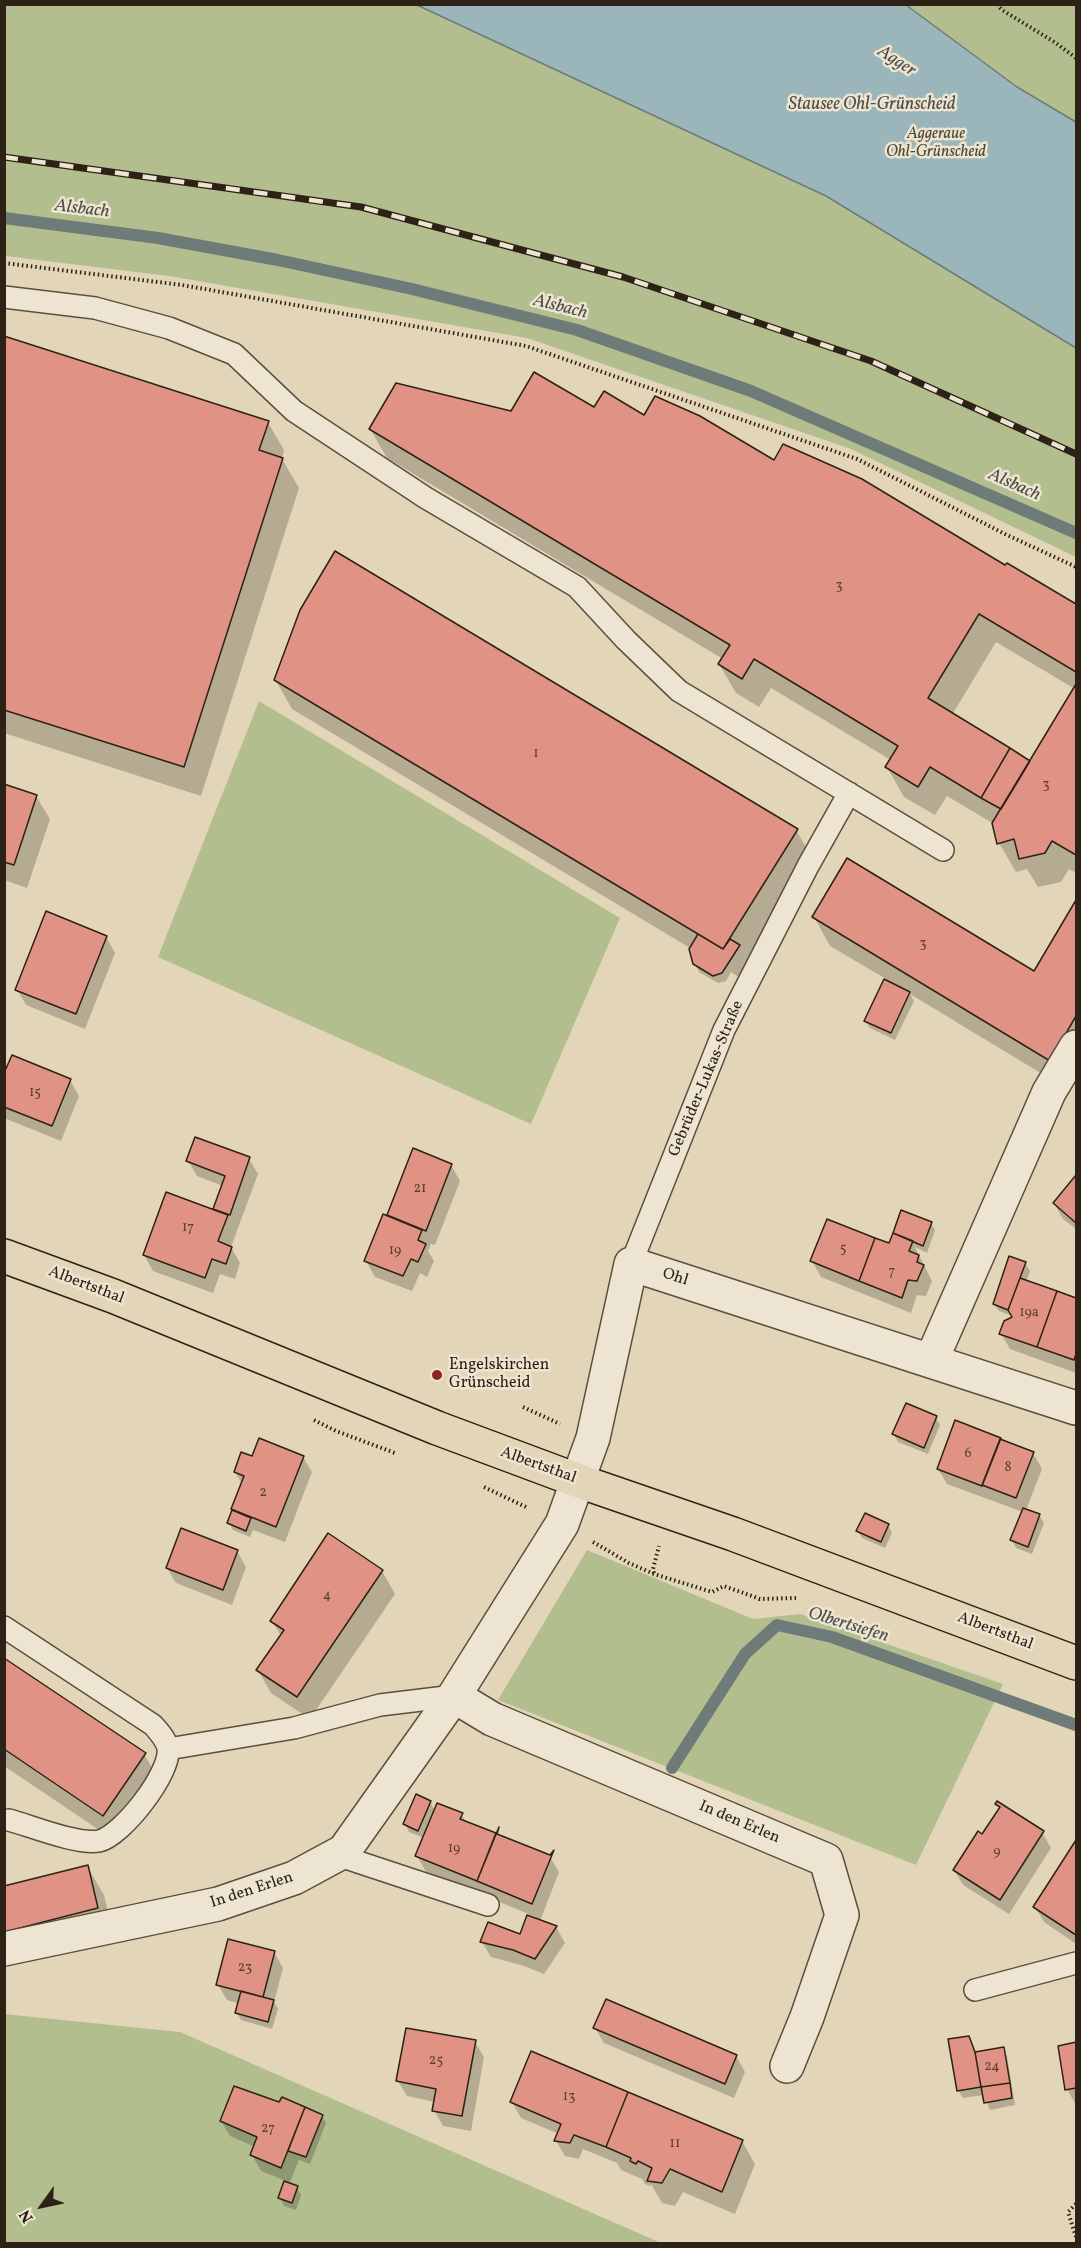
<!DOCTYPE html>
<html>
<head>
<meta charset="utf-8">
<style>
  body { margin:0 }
  #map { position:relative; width:1081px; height:2248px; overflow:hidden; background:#e3d6b8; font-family:Vollkorn,serif }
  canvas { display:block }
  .frame { position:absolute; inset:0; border:6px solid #2d2215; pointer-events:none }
  .north { position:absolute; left:12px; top:2176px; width:60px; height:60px; -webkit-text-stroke:4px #ede4d1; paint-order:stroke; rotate:237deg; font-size:16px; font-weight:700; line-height:24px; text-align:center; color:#2d2215 }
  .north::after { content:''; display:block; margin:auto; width:21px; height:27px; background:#2d2215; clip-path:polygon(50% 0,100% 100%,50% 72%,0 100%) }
</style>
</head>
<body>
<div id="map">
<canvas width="1081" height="2248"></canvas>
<div class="frame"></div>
<div class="north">N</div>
</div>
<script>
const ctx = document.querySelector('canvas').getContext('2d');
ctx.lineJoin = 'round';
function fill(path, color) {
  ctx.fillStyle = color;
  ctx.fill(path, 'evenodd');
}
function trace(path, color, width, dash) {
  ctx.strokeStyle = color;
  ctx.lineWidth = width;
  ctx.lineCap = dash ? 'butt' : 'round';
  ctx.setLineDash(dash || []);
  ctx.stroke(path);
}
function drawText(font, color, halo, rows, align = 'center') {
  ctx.font = font + ' Vollkorn,serif';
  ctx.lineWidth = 5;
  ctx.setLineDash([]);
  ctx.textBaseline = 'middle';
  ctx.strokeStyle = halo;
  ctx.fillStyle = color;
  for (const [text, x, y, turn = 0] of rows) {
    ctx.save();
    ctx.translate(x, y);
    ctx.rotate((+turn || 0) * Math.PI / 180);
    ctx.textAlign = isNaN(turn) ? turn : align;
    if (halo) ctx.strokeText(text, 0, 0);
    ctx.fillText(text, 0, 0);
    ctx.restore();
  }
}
const green = new Path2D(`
  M5,5H1076V557L851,449L527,338L169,276L5,256Z
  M259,701L620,918L531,1124L158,957Z
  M587,1550L753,1619L800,1614L1003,1684L916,1865L498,1700Z
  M4,2014L180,2032L661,2243H5Z`);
const water = new Path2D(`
  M417,5H906L1017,87L1076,122V348L826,196Z`);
const shadow = new Path2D(`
  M4,337L267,421L284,450L282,459L299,488L201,796L4,733Z
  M594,409L644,417L774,462L1005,567L1015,569L1076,606V873L1069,869L1061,882L1038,887L1027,869L1016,872L999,843L994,824L947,796L935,815L904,797L887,767L891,760L771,688L759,707L736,693L719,664L723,659L387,458L370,429L511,413ZM996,642L1075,689L1030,763L952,715Z
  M275,679L796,830L813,859L740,978L731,972L726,981L718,983L699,972L695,964L690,948L292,709Z
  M4,786L36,796L50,819L27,888L4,880Z
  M1076,903V1073L1067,1089L910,994L914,1001L895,1040L870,1028L865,1021L886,979L830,946L814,917L1035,973Z
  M106,937L115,953L85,1029L26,1005L17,989Z
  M4,1077L70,1080L79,1096L61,1141L4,1118Z
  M414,1150L451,1165L460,1181L435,1245L431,1244L428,1251L434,1261L427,1277L420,1273L412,1291L375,1277L366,1261L387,1218Z
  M249,1159L258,1174L231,1247L240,1263L235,1279L220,1274L213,1293L153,1271L144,1255L214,1211L223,1186L197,1176L188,1161Z
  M1076,1177V1229L1063,1219L1054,1203Z
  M931,1223L935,1230L927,1253L915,1247L932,1281L926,1296L917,1295L911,1313L821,1277L812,1261L890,1245Z
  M1010,1258L1025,1263L1030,1271L1026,1282L1076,1300V1373L1010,1349L1001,1334L1015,1317L999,1311L994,1304Z
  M936,1418L940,1425L928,1454L898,1442L894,1434Z
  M1033,1453L1042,1469L1026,1510L1039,1515L1044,1523L1032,1554L1016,1548L1012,1540L1023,1512L947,1484L938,1469Z
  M303,1457L312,1472L285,1542L253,1530L250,1537L233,1530L229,1522L242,1484L235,1472L253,1458Z
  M888,1525L892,1533L885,1548L862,1538L858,1531Z
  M237,1551L246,1567L232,1605L176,1583L167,1568Z
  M382,1571L395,1594L310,1719L271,1693L258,1670L281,1636L272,1621Z
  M4,1660L144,1754L161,1783L120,1844L4,1766Z
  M430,1802L435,1811L461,1814L467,1823L550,1857L559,1872L540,1921L556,1927L565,1943L544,1974L524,1966L491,1957L482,1942L520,1936L536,1917L426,1872L417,1856L424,1838L409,1832L405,1824Z
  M997,1804L1042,1832L1051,1848L1009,1914L963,1885L954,1870L983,1836L1000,1809Z
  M1076,1843V1944L1044,1922L1035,1907Z
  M87,1866L104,1895L114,1937L4,1966V1888Z
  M274,1952L283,1968L274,2002L278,2009L272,2029L241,2020L237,2013L240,2004L227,2000L218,1985Z
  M595,2028L736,2056L745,2072L734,2098L604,2043Z
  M969,2037L976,2053L1003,2049L1007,2056L1015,2105L990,2110L984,2095L963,2098L958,2090Z
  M475,2042L484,2057L471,2131L443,2126L434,2110L435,2102L407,2096L398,2081Z
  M1076,2044V2105L1067,2089L1060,2047Z
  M283,2099L322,2116L326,2123L310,2164L299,2160L289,2185L297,2188L301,2195L296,2210L284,2206L280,2198L286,2181L261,2171L252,2155L255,2147L230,2136L221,2121L280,2104Z
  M512,2102L742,2141L755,2164L735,2214L683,2192L675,2206L662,2203L651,2184L650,2186L645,2184L642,2179L621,2170L617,2163L583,2149L579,2159L565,2156L556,2141L559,2134L521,2118Z`);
const stream = new Path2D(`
  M4,218L158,238L278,260L412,289L577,330L751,391L1076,533
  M672,1768L745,1654L777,1625L832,1637L1076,1725`);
const building = new Path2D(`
  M4,336L269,421L259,450L283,458L184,767L4,710Z
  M534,372L594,407L604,391L644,415L655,396L700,416L774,460L783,444L862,479L1005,565L1007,563L1076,604V672L979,614L928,698L1010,748L981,798L930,767L918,787L885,767L898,746L754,659L742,679L718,664L730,645L369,429L396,383L511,411Z
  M335,551L798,829L723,949L274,680L300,610Z
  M1076,684V855L1052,841L1045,853L1019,859L1014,839L997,844L992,823Z
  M1010,748L1030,761L1001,809L981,798Z
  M4,784L37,795L14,865L4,862Z
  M847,858L1034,971L1076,900V1016L1050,1061L812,917Z
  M46,911L107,936L76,1014L15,990Z
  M698,934L723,949L730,939L740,945L722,973L713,976L693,964L689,949Z
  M884,979L910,992L891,1033L864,1021Z
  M12,1055L71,1079L52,1126L4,1107V1073Z
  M195,1137L250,1157L230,1215L213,1209L225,1176L186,1161Z
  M413,1148L452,1164L426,1231L387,1215Z
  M1076,1175V1223L1053,1203Z
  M166,1192L228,1215L218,1241L232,1247L226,1264L212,1259L205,1278L143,1255Z
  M901,1210L932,1222L923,1246L893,1233Z
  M383,1214L422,1230L418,1240L426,1244L418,1262L411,1259L403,1276L364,1261Z
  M827,1219L875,1238L859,1281L810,1261Z
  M893,1233L913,1241L909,1251L919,1255L917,1262L924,1265L917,1281L908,1280L902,1298L859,1281L875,1238L889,1243Z
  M1009,1256L1026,1262L1008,1310L993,1304Z
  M1020,1278L1057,1291L1037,1347L999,1334L1004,1321L1012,1317L1008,1310Z
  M1057,1291L1076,1298V1354L1074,1360L1037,1347Z
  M906,1403L937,1416L924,1448L892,1434Z
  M955,1420L1001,1438L982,1486L937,1469Z
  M259,1438L304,1456L276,1527L231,1509L244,1476L234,1472L241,1452L252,1456Z
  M1000,1439L1034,1452L1016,1498L982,1485Z
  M1023,1508L1040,1514L1028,1547L1010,1540Z
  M232,1510L251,1518L246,1531L227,1523Z
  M865,1513L889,1524L881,1542L856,1531Z
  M181,1528L238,1550L223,1590L166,1568Z
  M328,1533L383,1570L297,1697L256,1670L284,1630L270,1621Z
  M4,1658L146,1753L103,1816L4,1749Z
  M416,1794L431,1801L418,1831L403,1824Z
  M997,1801L1044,1831L1000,1900L953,1870L978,1831L982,1834L1000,1807L995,1804Z
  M437,1803L463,1813L460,1819L496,1833L477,1881L415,1856Z
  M499,1827L497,1834L550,1855L554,1850L532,1904L477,1881Z
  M1076,1840V1935L1033,1907Z
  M88,1865L98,1908L4,1932V1886Z
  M527,1915L557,1926L535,1959L513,1950L480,1942L488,1922L520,1934Z
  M228,1939L275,1951L263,1997L216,1985Z
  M241,1991L274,2000L268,2022L235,2013Z
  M606,1999L737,2055L725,2084L593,2028Z
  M406,2028L476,2040L462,2116L432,2111L436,2089L396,2081Z
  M969,2036L975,2052L981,2087L957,2091L948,2039Z
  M1076,2042V2088L1065,2090L1058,2046Z
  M1004,2047L1010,2083L981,2087L975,2052Z
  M531,2051L628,2092L606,2147L574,2135L570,2143L554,2141L561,2124L510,2102Z
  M1010,2083L1012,2098L984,2103L981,2087Z
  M234,2086L279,2102L282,2097L305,2107L281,2168L250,2155L257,2137L220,2121Z
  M628,2092L743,2140L722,2192L670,2169L662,2183L647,2181L652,2168L638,2161L636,2164L630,2161L631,2158L606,2147Z
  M305,2107L323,2115L306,2157L288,2151Z
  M284,2181L298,2186L292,2203L278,2198Z`);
const path = new Path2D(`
  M997,4L1002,10L1056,43L1076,58
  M4,263L182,285L526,346L857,459L1005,534L1076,567
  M523,1407L560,1424
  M314,1420L336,1431L395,1453
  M484,1487L528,1508
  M593,1542L629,1563L654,1574L712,1592L724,1586L760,1599L796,1598
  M654,1573L653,1569L659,1546
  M1076,2204L1068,2212L1076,2237`);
const lane = new Path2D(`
  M4,297L95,308L169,328L234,354L294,411L426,498L577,587L626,640L679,691L943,850
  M631,1264L724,1030L808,866L849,793
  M4,1627L153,1725C159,1732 166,1739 168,1748C172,1772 122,1836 99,1841C78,1845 31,1826 9,1820
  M168,1749L294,1728L380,1705L454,1696
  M337,1855L488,1905
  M975,1990L1076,1963`);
const street = new Path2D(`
  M931,1361L1049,1092L1076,1047
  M454,1696L492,1719L826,1860L842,1915L807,2017L787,2066
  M4,1949L218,1904L294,1878L344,1851L454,1696L562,1524L593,1438L631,1264L1076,1408`);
const primary = new Path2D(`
  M4,1256L113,1296L437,1428L579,1481L733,1534L1076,1663`);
const rail = new Path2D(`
  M4,157L361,207L623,277L871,361L1076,454`);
const markers = [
  [437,1375,6,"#8f2418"]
];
const numberNames = [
  ["3",839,586],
  ["1",536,754],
  ["3",1046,785],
  ["3",923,944],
  ["15",35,1093],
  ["21",420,1189],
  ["17",188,1228],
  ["5",843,1249],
  ["19",395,1251],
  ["7",892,1272],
  ["19a",1029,1313],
  ["6",968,1454],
  ["8",1008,1468],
  ["2",263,1493],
  ["4",327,1596],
  ["19",454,1849],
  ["9",997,1852],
  ["23",245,1968],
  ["25",436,2061],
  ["24",992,2067],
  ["13",569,2097],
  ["27",268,2129],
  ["11",675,2144]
];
const parkNames = [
  ["Aggeraue",936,135],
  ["Ohl-Grünscheid",936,153]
];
const streetNames = [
  ["Gebrüder-Lukas-Straße",707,1079,-67],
  ["Ohl",675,1278,18],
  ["Albertsthal",86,1286,21],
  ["Albertsthal",538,1466,20],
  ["Albertsthal",995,1632,21],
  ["In den Erlen",739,1823,23],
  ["In den Erlen",252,1891,-18]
];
const poiNames = [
  ["Engelskirchen",449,1366],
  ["Grünscheid",449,1384]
];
const waterNames = [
  ["Agger",896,62,33],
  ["Stausee Ohl-Grünscheid",872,106],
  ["Alsbach",82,210,7],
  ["Alsbach",560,308,14],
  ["Alsbach",1014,486,24],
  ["Olbertsiefen",848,1626,17]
];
fill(green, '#b3be8f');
fill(water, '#9ab6ba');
trace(water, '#6e7b78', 1.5);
fill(shadow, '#0003');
trace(stream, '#6e7b78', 12);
fill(building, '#e09384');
trace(building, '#2d2215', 1.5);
trace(lane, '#5a4f3e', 24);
trace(street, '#5a4f3e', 36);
trace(primary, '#2d2215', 36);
trace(path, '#2d2215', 4, [1.5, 3]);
trace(lane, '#ede4d1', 21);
trace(street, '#ede4d1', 33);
trace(primary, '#e3d6b8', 33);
trace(rail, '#2d2215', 7);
trace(rail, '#ede4d1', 4.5, [14]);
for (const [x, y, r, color] of markers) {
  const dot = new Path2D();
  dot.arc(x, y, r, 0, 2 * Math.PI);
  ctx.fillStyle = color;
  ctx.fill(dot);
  trace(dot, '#ede4d1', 2);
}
drawText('14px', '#5a3e31', null, numberNames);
drawText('italic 16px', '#4e4934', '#ede4d1', parkNames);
drawText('16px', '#2d2215', '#ede4d1', streetNames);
drawText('16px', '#2d2215', '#ede4d1', poiNames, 'left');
drawText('italic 18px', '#4e4e47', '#ede4d1', waterNames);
</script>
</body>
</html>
